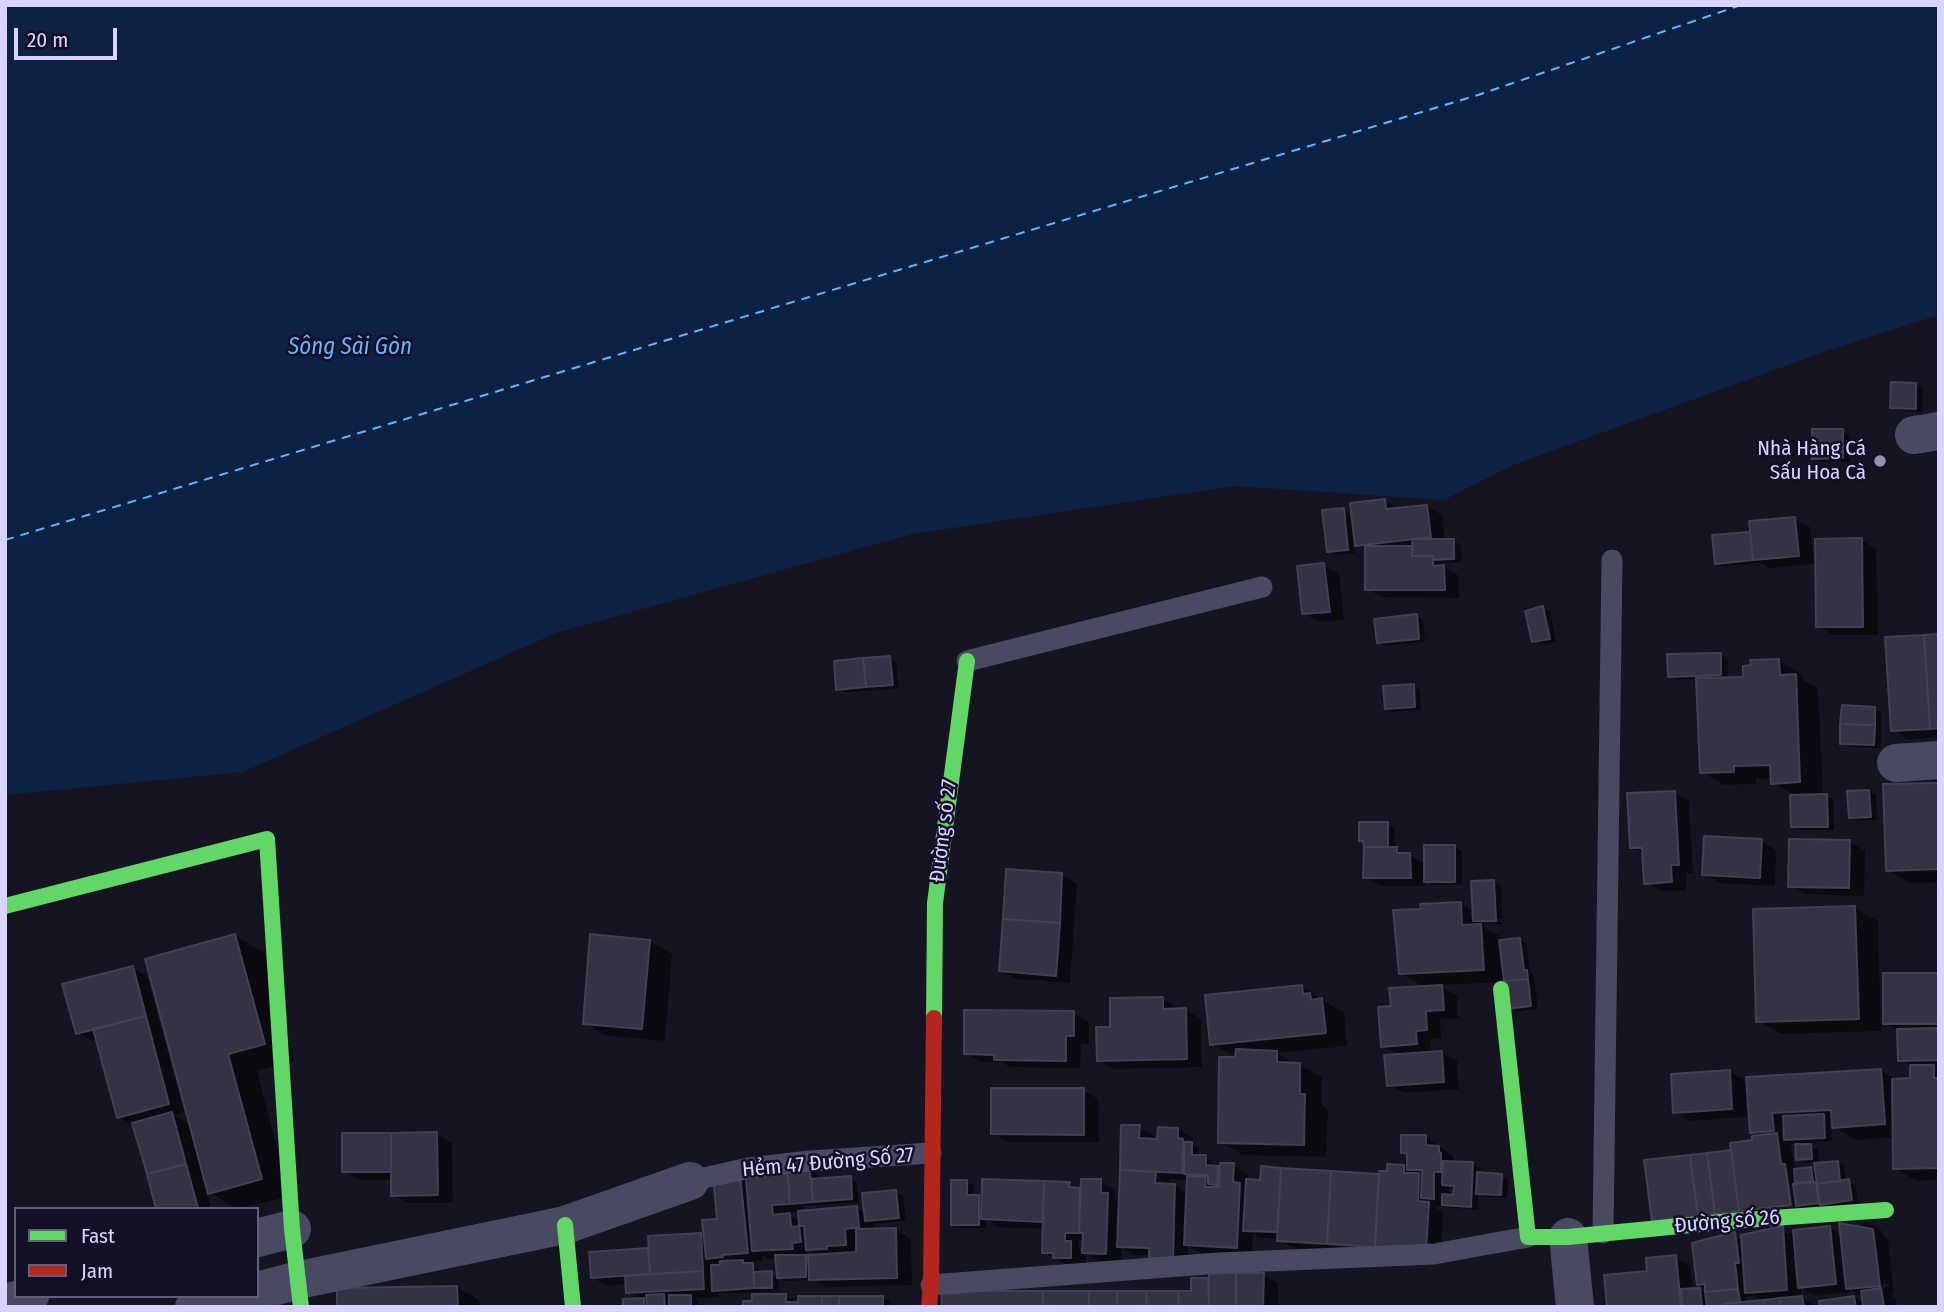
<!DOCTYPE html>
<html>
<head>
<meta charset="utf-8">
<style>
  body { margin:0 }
  #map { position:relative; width:1944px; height:1312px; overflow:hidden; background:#161421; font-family:"Fira Sans Condensed",sans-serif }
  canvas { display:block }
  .frame { position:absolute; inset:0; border:7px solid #d9d4ff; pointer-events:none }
  .legend { position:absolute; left:14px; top:1207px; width:245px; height:91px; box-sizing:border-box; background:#130f26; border:2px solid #625e7d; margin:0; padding:9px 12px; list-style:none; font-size:21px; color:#d9d4ff }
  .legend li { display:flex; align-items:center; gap:14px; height:35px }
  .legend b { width:35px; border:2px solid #625e7d }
  .scale { position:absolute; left:14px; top:28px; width:103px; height:32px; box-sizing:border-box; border:4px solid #d9d4ff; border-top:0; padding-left:9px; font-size:21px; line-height:24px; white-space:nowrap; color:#d9d4ff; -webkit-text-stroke:5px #130f26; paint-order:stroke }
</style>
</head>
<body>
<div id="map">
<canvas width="1944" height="1312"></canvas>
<div class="frame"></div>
<ul class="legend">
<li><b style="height:9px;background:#63d668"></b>Fast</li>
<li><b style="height:9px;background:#b3261e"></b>Jam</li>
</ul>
<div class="scale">20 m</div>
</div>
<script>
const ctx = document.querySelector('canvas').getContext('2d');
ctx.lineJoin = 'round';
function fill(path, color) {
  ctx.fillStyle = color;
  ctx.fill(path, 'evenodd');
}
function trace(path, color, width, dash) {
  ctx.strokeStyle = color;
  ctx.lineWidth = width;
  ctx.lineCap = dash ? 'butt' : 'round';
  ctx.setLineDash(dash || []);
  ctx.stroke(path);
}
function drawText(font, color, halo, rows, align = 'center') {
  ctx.font = font + ' "Fira Sans Condensed",sans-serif';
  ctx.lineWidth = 5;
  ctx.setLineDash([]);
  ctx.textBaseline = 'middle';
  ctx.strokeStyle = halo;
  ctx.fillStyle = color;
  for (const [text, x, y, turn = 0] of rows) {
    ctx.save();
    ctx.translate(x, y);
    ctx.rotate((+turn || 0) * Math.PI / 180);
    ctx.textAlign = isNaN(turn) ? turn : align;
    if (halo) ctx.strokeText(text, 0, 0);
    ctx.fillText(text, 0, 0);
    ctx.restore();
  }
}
const water = new Path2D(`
  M5,5H1939V315L1832,349L1513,465L1444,500L1235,486L912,534L556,633L243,772L5,795Z`);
const shadow = new Path2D(`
  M1916,384L1923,388L1922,412L1899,411L1892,407Z
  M1842,431L1849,435L1850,462H1821L1814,458Z
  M1385,500L1400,509L1427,506L1442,515L1445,541H1454L1461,545V562L1440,563L1459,576V598L1382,597L1367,589L1366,550L1354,543L1355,553L1335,555L1328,551L1344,510L1353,515Z
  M1795,519L1810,527L1814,564L1769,568L1761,563L1723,567L1716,563L1714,536L1752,533Z
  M1861,540L1876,549L1878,635H1833L1818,626Z
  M1324,565L1339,574L1344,620L1319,622L1304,613Z
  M1543,608L1550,612L1556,642L1541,645L1534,641Z
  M1416,616L1423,620L1425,642L1385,646L1378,642Z
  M1939,635V737L1908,739L1893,730Z
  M1720,654L1727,658L1728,679H1745L1779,660L1801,674L1802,679L1818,689L1823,796H1827L1834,800V830H1800L1793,826L1797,797L1773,782V778L1756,779V784L1724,785L1702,772L1698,679L1676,680L1669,676Z
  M889,658L896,662L899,688L845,693L838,688Z
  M1413,686L1420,690L1421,710L1393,712L1386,708Z
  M1875,709L1882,713L1881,748L1848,747L1841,743Z
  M1939,785V882L1910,883L1888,870Z
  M1869,791L1876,795L1877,820L1858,821L1851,817Z
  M1674,792L1689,801L1693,873H1686V890L1661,891L1646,883L1644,854L1632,847Z
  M1387,824L1394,828L1395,849L1426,864V847H1455L1462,851V885H1433L1425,880V886H1380L1365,877V842L1360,840Z
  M1761,841L1776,850L1775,886L1719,883L1704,874Z
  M1790,841L1850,842L1865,851L1864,896L1805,894L1790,886Z
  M1062,875L1077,884L1070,983L1016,979L1001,971Z
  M1494,882L1501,886L1502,919H1483V923L1502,922V924H1484V927L1503,938V941L1519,939L1526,943L1530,973L1534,976L1538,1009L1515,1012L1505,982L1439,985L1457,996L1458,1018L1440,1019L1441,1038L1430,1039L1431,1053H1442L1457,1061L1459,1089L1404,1093L1389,1085L1399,1055L1382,1045L1392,1008L1426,988L1400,973L1422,910L1461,904L1474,912Z
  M1855,908L1878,921L1881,1031L1781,1034L1758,1021Z
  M235,936L265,953L294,1061L257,1071L290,1196L237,1209L206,1190L211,1209H158L133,1125L118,1117L98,1040L92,1041L77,1032L132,968L147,976L184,1112L173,1115L191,1125Z
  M592,936L650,941L672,954L665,1041L607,1036L585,1023Z
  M1939,975V1180L1917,1181L1894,1168V1137L1856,1140L1831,1125L1832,1141L1791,1144L1795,1170L1811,1169L1817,1172L1816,1162L1805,1163L1798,1159L1811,1146L1818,1150L1819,1165L1838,1162L1844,1166L1846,1181L1855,1185L1858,1203L1804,1209L1708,1155L1733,1151L1761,1137L1752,1132L1749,1102H1746L1747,1117L1690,1121L1675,1112L1730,1072L1748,1082L1881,1071L1898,1080H1912V1067L1900,1060L1899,1031L1885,1023Z
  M1302,987L1344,1013L1347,1046L1276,1053L1322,1077V1106L1328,1109L1326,1157L1243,1155L1220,1142L1239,1059L1212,1044Z
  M1162,999L1177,1007V1010H1186L1201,1019L1202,1067L1114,1069L1099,1060L1112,1028Z
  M1074,1013L1089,1022V1044L1081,1043L1080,1068L1010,1067L1002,1062H981L966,1053Z
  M1083,1090L1098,1099L1099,1142H1008L993,1133Z
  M1123,1127H1139L1154,1136V1140H1159L1178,1129L1193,1138V1145L1199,1148L1198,1157H1205L1212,1161V1167L1219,1169H1216V1192H1219L1220,1169L1233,1165L1248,1174V1181H1262L1263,1168L1381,1175L1404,1167L1408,1170L1409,1156L1403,1152L1426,1137L1453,1156L1454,1162L1473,1164L1480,1168V1174L1501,1176L1508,1180L1507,1198L1484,1197L1479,1193L1478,1210L1433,1206L1443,1212L1441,1258L1294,1249L1279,1239L1260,1238L1253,1234L1252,1255L1201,1253L1188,1246L1187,1267L1150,1255H1134L1121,1247V1262L1099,1261L1086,1253V1266H1069L1043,1252L1044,1229L998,1227L986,1220V1228H960L953,1224L967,1182L974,1186L973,1197H979L983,1199L1069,1184L1082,1189L1100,1181L1115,1190V1199L1120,1202ZM1170,1179L1188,1180V1194L1175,1186H1170ZM1449,1187L1455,1189V1197H1449ZM1079,1240H1085L1084,1251L1079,1248Z
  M437,1134L452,1143L453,1203H408L393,1195V1180H359L344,1171Z
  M816,1168L817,1180L850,1178L857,1182L859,1202L804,1206V1212L857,1208L866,1213L896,1192L903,1196L906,1221L873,1224V1230H896L911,1239L912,1285L826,1287L814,1280L785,1281L778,1277L779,1291L721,1294L718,1292L719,1297L693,1298L698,1301V1307H625L641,1300L628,1292L627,1284L607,1286L592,1277L591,1254L650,1250L700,1235L706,1238L719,1221L740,1176L748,1181ZM799,1212L800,1221L785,1213ZM810,1250L820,1256L807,1257L806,1251ZM762,1255L769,1259H777L778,1277L771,1273H760L759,1269L748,1262L762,1260Z
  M1867,1222L1882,1231L1883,1236L1888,1239L1894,1294L1890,1295L1896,1298L1897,1307H1822L1854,1297L1864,1303L1863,1297L1850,1290V1292L1815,1296L1801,1287V1297L1817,1307H1609L1649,1272L1675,1257L1690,1265L1693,1290L1700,1289L1707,1294V1290L1698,1284L1694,1244L1830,1228L1842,1235ZM1888,1284L1889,1287L1860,1290V1286ZM1754,1296L1763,1302L1746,1303L1745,1297Z
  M1263,1275L1278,1283V1307H943L1193,1293L1192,1280H1210Z
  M457,1287L479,1300L480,1307H339Z
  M785,1295L800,1304L882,1297L889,1301L890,1307H745Z`);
const ferry = new Path2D(`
  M5,540L1478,95L1741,5`);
const building = new Path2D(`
  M1891,382L1916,383V409L1890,408Z
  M1812,429H1843V458L1812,459Z
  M1385,499L1386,509L1427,505L1431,537L1355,546L1350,503Z
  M1344,508L1348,550L1327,552L1322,510Z
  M1795,517L1799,556L1753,560L1749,521Z
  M1750,532L1753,560L1715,564L1712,535Z
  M1862,538L1863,627H1816L1815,539Z
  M1412,539H1454V559L1433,560V556H1412Z
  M1365,546H1413L1412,556H1433V566L1444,565L1445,590H1365Z
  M1324,563L1330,612L1302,614L1297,566Z
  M1543,606L1550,639L1532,642L1525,611Z
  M1417,614L1419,639L1377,643L1374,619Z
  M1939,634V728L1930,729L1924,635Z
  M1924,635L1930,729L1891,731L1885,637Z
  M1721,653V675L1668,677L1667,654Z
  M890,656L893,685L866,687L863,658Z
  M863,658L866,687L836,690L834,661Z
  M1779,659L1780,675L1796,674L1800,782L1771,784L1770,765L1734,766V772L1700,773L1696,678L1743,677V666L1751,665L1750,660Z
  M1414,684L1415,707L1385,709L1383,686Z
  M1842,705L1875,707V725L1840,724Z
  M1840,724L1875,725L1874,745L1840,744Z
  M1939,783V869L1886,871L1883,784Z
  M1869,790L1871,817L1849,818L1847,791Z
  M1675,791L1679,865H1671L1672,882L1644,884L1642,848H1630L1627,793Z
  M1827,794L1828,827H1791L1790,795Z
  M1359,822H1388V847H1364L1363,841H1359Z
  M1704,836L1762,839L1760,878L1702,875Z
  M1789,839L1850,840L1849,888L1788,887Z
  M1424,845H1455V882H1424Z
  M1364,847H1397V853H1410L1411,878H1363Z
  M1006,869L1062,873L1060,923L1003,919Z
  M1494,880L1496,921H1473L1471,881Z
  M1461,902L1462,925L1481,924L1484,970L1399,974L1393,910L1421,909L1420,904Z
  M1855,906L1859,1019L1756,1022L1753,909Z
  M1003,919L1060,923L1056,976L999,971Z
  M235,934L265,1044L228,1054L262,1179L208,1194L145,959Z
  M590,934L650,940L642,1029L583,1024Z
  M1520,938L1524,970H1527L1528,979L1504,981L1499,940Z
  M133,966L146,1016L76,1034L62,984Z
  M1883,973H1939V1024H1883Z
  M1528,979L1531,1006L1507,1009L1504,981Z
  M1302,985L1303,994L1310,993L1311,1000L1322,998L1326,1033L1210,1045L1205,995Z
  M1442,985L1444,1010L1426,1011L1427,1030L1416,1031L1417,1044L1381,1047L1378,1007L1391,1006L1389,988Z
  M1163,997V1009L1186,1008L1187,1059L1097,1061L1096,1027H1110V998Z
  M964,1010L1074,1011V1036H1066V1061L994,1060V1055L964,1054Z
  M146,1016L169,1104L117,1118L93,1029Z
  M1939,1028V1060L1898,1061L1897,1029Z
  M1236,1049L1277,1051V1062L1300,1063V1094H1305L1304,1145L1218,1143L1219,1057H1235Z
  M1442,1051L1444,1082L1387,1086L1384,1055Z
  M1910,1065H1934V1078H1939V1168L1893,1169L1892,1079L1910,1078Z
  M1881,1069L1885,1124L1832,1128L1831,1110L1772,1113L1774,1131L1750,1133L1746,1077Z
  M1730,1070L1732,1109L1673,1113L1671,1074Z
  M991,1088H1084V1135L991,1134Z
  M172,1112L186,1164L147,1174L132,1123Z
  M1824,1114L1825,1138L1784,1140L1783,1116Z
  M1121,1125H1140L1139,1138L1157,1139L1158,1127L1178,1128V1138L1183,1139L1182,1173L1120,1170Z
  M437,1132L438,1195L391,1196V1133Z
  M342,1133H391V1172H342Z
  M1777,1133L1781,1164H1785L1791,1205L1739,1211L1730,1143L1752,1140V1136Z
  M1401,1135H1426V1145L1439,1146V1152L1441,1153V1172H1434V1199L1421,1198L1422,1170H1407V1153H1401Z
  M1184,1142H1192V1155H1206V1165L1218,1166L1217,1185L1208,1184V1175L1184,1174Z
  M1795,1144H1811L1812,1159L1796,1160Z
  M1731,1150L1739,1211L1715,1214L1707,1153Z
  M1707,1153L1715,1214L1698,1216L1690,1155Z
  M1690,1155L1698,1216L1652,1221L1644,1160Z
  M1443,1161L1473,1162L1471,1207L1442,1205V1194L1453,1195L1454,1186L1442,1185Z
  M1838,1161L1840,1181L1817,1184L1814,1163Z
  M809,1162L813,1202L790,1204L787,1164Z
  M1220,1163H1234L1233,1182L1240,1183L1237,1248L1184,1245L1187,1176H1206L1205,1187H1219Z
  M186,1164L198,1208L156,1209L147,1174Z
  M787,1164L790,1204L772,1205L773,1215L790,1213L791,1227L799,1226L801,1242L792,1243L793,1249L752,1251L745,1167Z
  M1387,1164L1404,1165V1173H1419L1418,1201L1429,1202L1426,1250L1375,1247L1379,1171H1387Z
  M1261,1166L1281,1168L1277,1232L1243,1231L1246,1179L1260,1180Z
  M1811,1167L1813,1181L1795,1183L1794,1169Z
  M1281,1168L1331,1171L1327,1244L1277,1241Z
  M1120,1170L1156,1172L1155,1183L1175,1184L1173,1259L1149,1258V1248L1117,1247Z
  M1331,1171L1379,1174L1375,1247L1327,1244Z
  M1477,1172L1502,1174L1501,1195L1476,1194Z
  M740,1174L748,1253L722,1255L723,1257L706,1259L702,1220L717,1219L713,1177Z
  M851,1176L852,1199L813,1202L811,1179Z
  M982,1179L1044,1181L1043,1222L981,1219Z
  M1081,1179H1101V1193H1108L1106,1254L1082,1253L1083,1233H1079Z
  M1849,1179L1852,1200L1820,1205L1817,1184Z
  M951,1180H967V1195H979V1225H951Z
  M1044,1181L1070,1182L1069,1187L1080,1188L1079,1233H1065V1241H1071V1258H1053V1253H1042Z
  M1816,1182L1819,1203L1796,1206L1793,1184Z
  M896,1190L899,1218L865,1221L862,1193Z
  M857,1206L859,1227L845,1229L846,1245L827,1246V1249L806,1250L804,1226H799L798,1211Z
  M1839,1223L1873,1229L1880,1286L1846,1289Z
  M1783,1226L1787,1290L1745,1293L1741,1235Z
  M1830,1226L1836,1284L1798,1288L1793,1230Z
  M896,1228L897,1278L809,1280L808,1255L856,1252V1229Z
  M1735,1232L1739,1263H1735L1738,1289L1705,1292V1284L1697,1285L1692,1243Z
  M701,1233L703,1271L650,1274L648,1236Z
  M648,1248L650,1274L591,1278L589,1252Z
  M775,1255H806V1277L777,1278Z
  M1676,1255L1681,1306L1607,1307L1604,1275L1647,1271L1646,1258Z
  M743,1260V1263H753L754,1288L712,1291L711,1265H720V1261Z
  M703,1271L704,1289L626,1293L625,1276Z
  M772,1271V1288H754V1272Z
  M1236,1273H1264L1263,1307H1236Z
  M1236,1273V1307H1209V1274Z
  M1191,1278H1208L1209,1307H1179L1178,1291H1191Z
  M457,1286L458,1307H337V1288Z
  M1700,1288L1702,1307H1683L1681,1289Z
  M1881,1288L1884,1307H1863L1861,1291Z
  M1738,1289L1740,1302L1723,1304V1307H1707L1705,1292Z
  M941,1291H1043V1307H942Z
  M1043,1291H1089V1307H1043Z
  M1089,1291H1117V1307H1089Z
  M1117,1291H1146L1147,1307H1117Z
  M1146,1291H1178L1179,1307H1147Z
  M664,1294L665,1307H647L646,1295Z
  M752,1294H786V1302H798V1307H743V1301H752Z
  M669,1295H691V1307H669Z
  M798,1296H822V1307H798Z
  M822,1296H839V1307H822Z
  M839,1296H883V1307H839Z
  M1802,1296L1804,1307H1781L1780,1298Z
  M1854,1296L1856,1307H1820L1819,1301Z
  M644,1298V1307H623V1299Z
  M1780,1298L1781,1307H1764L1763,1300Z
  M1763,1300L1764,1307H1723V1304Z`);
const lane = new Path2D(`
  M967,661L1262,587
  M690,1181L749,1168L810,1161L931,1153
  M1603,1233L1612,560
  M931,1285L1219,1263L1434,1254L1528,1237`);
const street = new Path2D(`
  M1914,435L1939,431
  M1896,763L1939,760
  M1568,1237L1575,1307
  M257,1238L292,1229
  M257,1291L299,1280L565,1225L690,1181
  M5,1303L30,1296
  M194,1307L236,1296`);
const fast = new Path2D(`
  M5,906L267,839L292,1229L301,1307
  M1501,989L1528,1237H1568L1731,1221L1886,1210
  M934,1018L935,903L967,661
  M565,1225L573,1307`);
const jam = new Path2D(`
  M929,1307L931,1285L934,1018`);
const markers = [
  [1880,461,7,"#9591b1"]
];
const poiNames = [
  ["Nhà Hàng Cá",1866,449],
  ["Sấu Hoa Cà",1866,473]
];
const streetNames = [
  ["Đường số 27",944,831,-83],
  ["Hẻm 47 Đường Số 27",828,1163,-5],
  ["Đường số 26",1727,1222,-5]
];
const waterNames = [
  ["Sông Sài Gòn",350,348]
];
fill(water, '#0d2144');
fill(shadow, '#0007');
trace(ferry, '#62b6ff', 2, [9, 7]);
fill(building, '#343243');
trace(building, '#433f54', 2);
trace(lane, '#4a4962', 21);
trace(street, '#4a4962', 38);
trace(fast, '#63d668', 16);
trace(jam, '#b3261e', 16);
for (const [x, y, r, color] of markers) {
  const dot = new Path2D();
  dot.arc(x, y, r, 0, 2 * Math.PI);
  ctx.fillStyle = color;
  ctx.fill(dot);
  trace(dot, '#130f26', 2.5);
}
drawText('21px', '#d9d4ff', '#130f26', poiNames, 'right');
drawText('21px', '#d9d4ff', '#130f26', streetNames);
drawText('italic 23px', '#62b6ff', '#130f26', waterNames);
</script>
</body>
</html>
